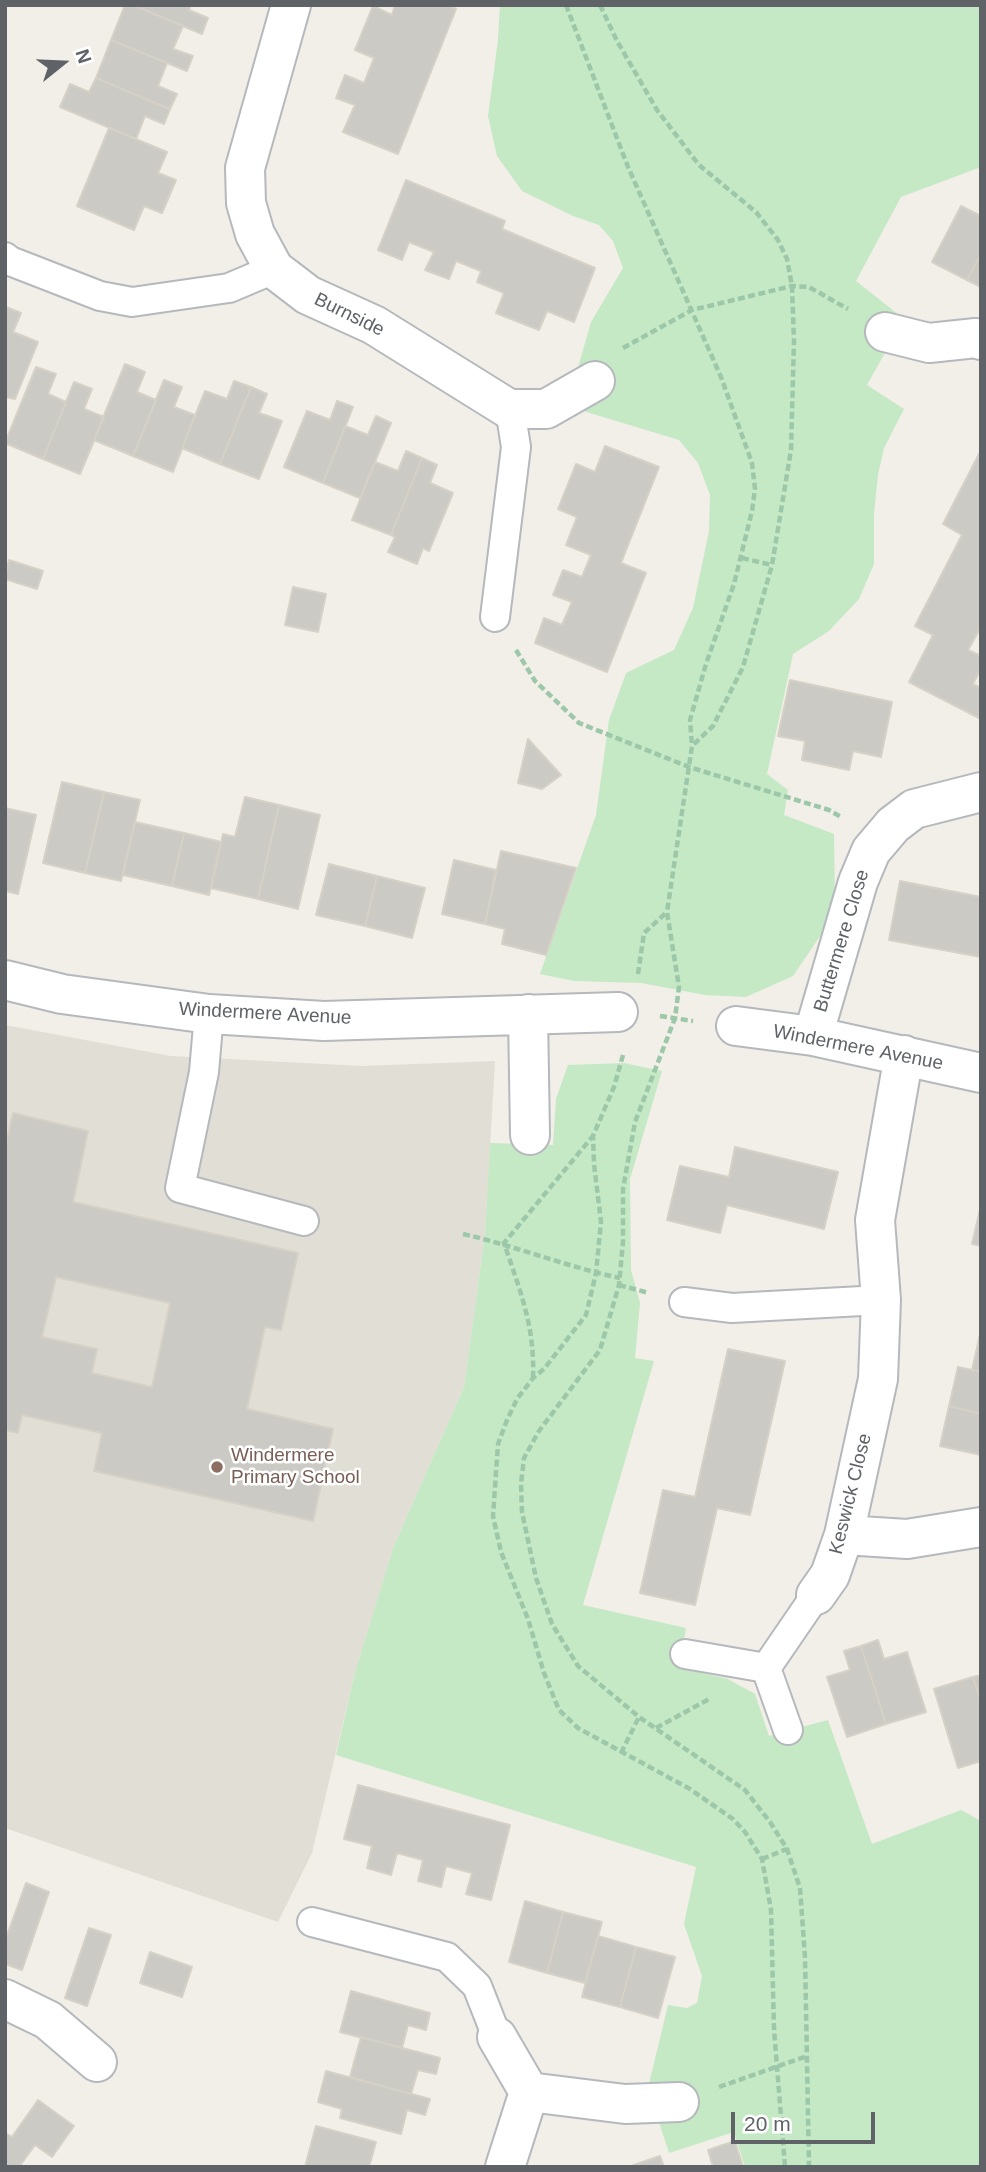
<!DOCTYPE html>
<html>
<head>
<meta charset="utf-8">
<style>
  body { margin:0 }
  #map { position:relative; width:986px; height:2172px; overflow:hidden; background:#f1efe8; font-family:Arial,sans-serif }
  canvas { display:block }
  .frame { position:absolute; inset:0; border:7px solid #5f6368; pointer-events:none }
  .north { position:absolute; left:28px; top:28px; width:70px; height:70px; -webkit-text-stroke:5px #fff; paint-order:stroke; rotate:72deg; font-size:19px; font-weight:700; line-height:28px; text-align:center; color:#5f6368 }
  .north::after { content:''; display:block; margin:auto; width:24px; height:32px; background:#5f6368; clip-path:polygon(50% 0,100% 100%,50% 72%,0 100%) }
  .scale { position:absolute; left:731px; top:2112px; width:144px; height:32px; box-sizing:border-box; border:4px solid #5f6368; border-top:0; padding-left:9px; font-size:21px; line-height:24px; white-space:nowrap; color:#5f6368; -webkit-text-stroke:5px #fff; paint-order:stroke }
</style>
</head>
<body>
<div id="map">
<canvas width="986" height="2172"></canvas>
<div class="frame"></div>
<div class="north">N</div>
<div class="scale">20 m</div>
</div>
<script>
const ctx = document.querySelector('canvas').getContext('2d');
ctx.lineJoin = 'round';
function fill(path, color) {
  ctx.fillStyle = color;
  ctx.fill(path, 'evenodd');
}
function trace(path, color, width, dash) {
  ctx.strokeStyle = color;
  ctx.lineWidth = width;
  ctx.lineCap = dash ? 'butt' : 'round';
  ctx.setLineDash(dash || []);
  ctx.stroke(path);
}
function drawText(font, color, halo, rows, align = 'center') {
  ctx.font = font + ' Arial,sans-serif';
  ctx.lineWidth = 5;
  ctx.setLineDash([]);
  ctx.textBaseline = 'middle';
  ctx.strokeStyle = halo;
  ctx.fillStyle = color;
  for (const [text, x, y, turn = 0] of rows) {
    ctx.save();
    ctx.translate(x, y);
    ctx.rotate((+turn || 0) * Math.PI / 180);
    ctx.textAlign = isNaN(turn) ? turn : align;
    if (halo) ctx.strokeText(text, 0, 0);
    ctx.fillText(text, 0, 0);
    ctx.restore();
  }
}
const education = new Path2D(`
  M5,1025L171,1056L362,1066L495,1061L485,1234L464,1387L393,1548L355,1672L312,1853L278,1922L5,1828Z`);
const green = new Path2D(`
  M500,5H981V167L901,197L856,281L904,319L867,385L904,409L884,448L878,475L874,514V564L859,599L829,631L793,654L767,774L788,790L784,815L834,834L835,914L793,976L746,997L705,995L641,983L574,981L540,974L596,815L609,720L626,673L674,650L693,608L709,531L710,495L698,463L679,440L567,406L591,322L623,268L613,241L599,225L573,216L522,191L497,156L488,116L498,40Z
  M624,1063L662,1071L630,1179L631,1270L640,1303L635,1358L654,1361L583,1605L686,1628L679,1668L728,1679L755,1694L769,1736L828,1720L872,1844L961,1810L981,1821V2167H745L734,2132L669,2153L648,2088L668,2005L687,2008L697,2003L702,1976L684,1924L696,1867L336,1755L355,1672L393,1548L464,1387L485,1234L490,1143L553,1145L556,1099L568,1065Z`);
const building = new Path2D(`
  M125,5H133L183,26L173,49L193,56L187,71L111,40Z
  M133,5H191L189,10L208,18L202,34Z
  M395,5H447L456,9L398,154L343,132L355,105L336,98L345,75L364,83L374,58L355,50L373,6L392,15Z
  M111,40L167,63L158,86L177,94L170,109L96,78Z
  M96,78L170,109L164,124L145,116L136,139L60,107L70,84L89,92Z
  M109,128L167,152L158,173L176,180L162,213L144,206L134,230L77,206Z
  M406,180L505,221L502,229L595,268L574,322L547,311L539,330L496,313L504,293L477,282L481,271L456,261L449,279L425,270L434,252L409,242L402,260L378,250Z
  M961,206L981,216V254L967,280L932,262Z
  M981,254V287L967,280Z
  M6,307L21,313L13,332L38,342L15,399L5,397Z
  M125,364L145,372L137,392L156,400L133,456L94,440Z
  M36,367L56,374L48,394L66,402L43,459L5,443Z
  M164,380L182,387L174,407L195,415L173,472L133,456Z
  M234,381L251,387L220,464L182,448L205,391L227,399Z
  M74,382L92,389L84,409L104,417L80,474L43,459Z
  M251,387L267,394L259,413L282,421L259,479L220,464Z
  M337,401L353,407L323,483L284,467L307,411L330,420Z
  M376,416L391,423L360,498L323,483L345,426L368,435Z
  M605,446L659,467L621,563L646,573L607,672L535,643L544,618L562,625L572,602L553,595L563,570L582,577L591,555L566,545L577,517L558,509L576,464L595,472Z
  M981,450V627L968,650L981,656V668L973,684L981,688V714L979,718L909,682L933,635L915,626L962,535L943,524Z
  M406,451L422,458L391,535L352,520L375,462L398,471Z
  M422,458L437,465L430,483L453,493L429,551L423,548L417,564L388,552L395,537L391,535Z
  M9,560L43,571L37,589L5,579Z
  M293,587L326,594L318,632L285,625Z
  M790,680L892,702L881,757L853,751L849,770L802,760L805,741L778,736Z
  M528,739L561,775L542,789L518,783Z
  M62,782L104,792L85,873L43,863Z
  M104,792L140,800L121,881L85,873Z
  M245,797L279,805L258,899L211,888L223,834L235,837Z
  M279,805L320,815L298,909L258,899Z
  M5,808L36,815L18,894L5,891Z
  M135,822L184,833L172,886L123,875Z
  M184,833L221,842L209,895L172,886Z
  M501,851L576,868L546,955L502,944L505,929L485,924Z
  M454,860L496,870L485,924L442,914Z
  M329,864L377,876L365,926L316,915Z
  M377,876L425,888L412,938L365,926Z
  M900,881L981,897V957L889,940Z
  M13,1113L88,1131L73,1202L298,1253L281,1330L265,1327L247,1409L333,1429L313,1521L94,1471L102,1433L22,1415L18,1433L5,1430V1149ZM56,1277L170,1303L152,1387L92,1373L97,1349L42,1337Z
  M735,1147L838,1172L824,1229L727,1205L720,1233L667,1220L680,1166L729,1177Z
  M981,1205V1246L972,1244Z
  M981,1330V1372L972,1370Z
  M728,1349L785,1361L750,1515L717,1508L695,1605L640,1593L663,1490L695,1497Z
  M958,1367L981,1372V1414L949,1406Z
  M949,1406L981,1414V1455L940,1446Z
  M878,1640L884,1659L907,1652L926,1712L886,1724L861,1646Z
  M861,1646L886,1724L847,1737L827,1677L850,1670L844,1651Z
  M981,1675V1702L973,1677Z
  M973,1677L981,1702V1761L958,1768L934,1689Z
  M358,1785L510,1825L491,1900L466,1894L472,1873L446,1866L441,1887L418,1881L423,1860L397,1853L391,1875L367,1868L372,1846L344,1839Z
  M26,1883L49,1892L22,1970L5,1964V1941Z
  M525,1901L563,1912L547,1973L509,1962Z
  M563,1912L602,1922L585,1983L547,1973Z
  M89,1928L111,1935L87,2006L65,1998Z
  M598,1936L636,1947L620,2007L582,1997Z
  M636,1947L675,1957L658,2018L620,2007Z
  M150,1952L192,1967L182,1997L140,1983Z
  M351,1991L430,2013L426,2030L408,2025L402,2048L340,2032Z
  M361,2037L440,2058L436,2074L418,2070L411,2094L350,2077Z
  M326,2071L430,2099L425,2115L407,2110L401,2134L340,2118L342,2109L318,2102Z
  M38,2100L74,2126L52,2157L35,2145L19,2167H5V2133L12,2137Z
  M316,2126L376,2142L369,2167H305Z
  M735,2141L743,2167H713L708,2150Z
  M660,2156L664,2167H628Z`);
const path = new Path2D(`
  M566,5L628,167L721,377L752,463L755,489L752,511L734,584L706,664L690,720L692,746
  M600,5L617,41L657,110L699,165L756,212L778,240L787,259L792,286L794,341L791,450L772,565L743,667L713,726L692,746L667,912L679,987L675,1018L635,1122L623,1189V1242L619,1285L600,1350L539,1431L524,1458L521,1484L522,1512L536,1578L552,1624L578,1666L639,1717L745,1790L770,1822L787,1849L800,1888L805,1957L809,2167
  M623,348L692,310L792,286L809,287L848,309
  M742,558L772,565
  M516,650L535,681L579,723L689,767L829,810L841,817
  M638,974L644,933L667,912
  M660,1016L693,1021
  M623,1055L614,1087L593,1136L594,1164L601,1222L596,1273L586,1315L544,1369L533,1378L517,1399L507,1420L498,1444L493,1516L501,1552L528,1619L544,1673L559,1710L578,1728L690,1789L733,1819L745,1832L762,1859L771,1910L774,2029L785,2167
  M463,1234C516,1246 567,1267 620,1278
  M619,1285L649,1293
  M533,1378C535,1326 520,1291 504,1243L593,1136
  M656,1728L711,1698
  M621,1753L639,1717
  M762,1859L787,1849
  M719,2087L807,2056`);
const lane = new Path2D(`
  M5,257L10,261L100,296L132,302L229,288L274,269
  M495,617L516,447L510,409
  M209,1014L204,1072L180,1188L304,1221
  M684,1302L732,1308L881,1300
  M685,1654L766,1668L788,1730
  M766,1668L816,1595
  M312,1922L447,1957L477,1986L497,2037`);
const street = new Path2D(`
  M291,5L245,168L246,203L255,234L274,269L308,295L374,325L509,409H546L595,381
  M885,332L929,343L976,338L981,340
  M5,980L62,994L209,1014L324,1021L618,1012
  M528,1014L530,1135
  M736,1026L813,1036L981,1073
  M813,1036L858,882L871,851L893,825L914,809L981,792
  M844,1535L907,1539L981,1527
  M816,1595L830,1575L844,1535L878,1379L881,1300L875,1220L904,1055
  M5,1999L48,2020L97,2062
  M497,2037L529,2092L505,2167
  M529,2092L625,2104L679,2102`);
const markers = [
  [217,1467,7,"#8d6e63"]
];
const streetNames = [
  ["Burnside",349,315,26],
  ["Buttermere Close",842,941,-73],
  ["Windermere Avenue",265,1014,3],
  ["Windermere Avenue",858,1048,11],
  ["Keswick Close",851,1494,-76]
];
const educationNames = [
  ["Windermere",231,1456],
  ["Primary School",231,1478]
];
fill(education, '#e1ded6');
fill(green, '#c5e8c5');
fill(building, '#cccac5');
trace(building, '#d6d1c6', 2);
trace(lane, '#b5b8bc', 32);
trace(street, '#b5b8bc', 42);
trace(path, '#9cc7a9', 4.5, [7, 3.5]);
trace(lane, '#fff', 28);
trace(street, '#fff', 38);
for (const [x, y, r, color] of markers) {
  const dot = new Path2D();
  dot.arc(x, y, r, 0, 2 * Math.PI);
  ctx.fillStyle = color;
  ctx.fill(dot);
  trace(dot, '#fff', 2.5);
}
drawText('19px', '#5f6368', '#fff', streetNames);
drawText('19px', '#785e54', '#fff', educationNames, 'left');
</script>
</body>
</html>
